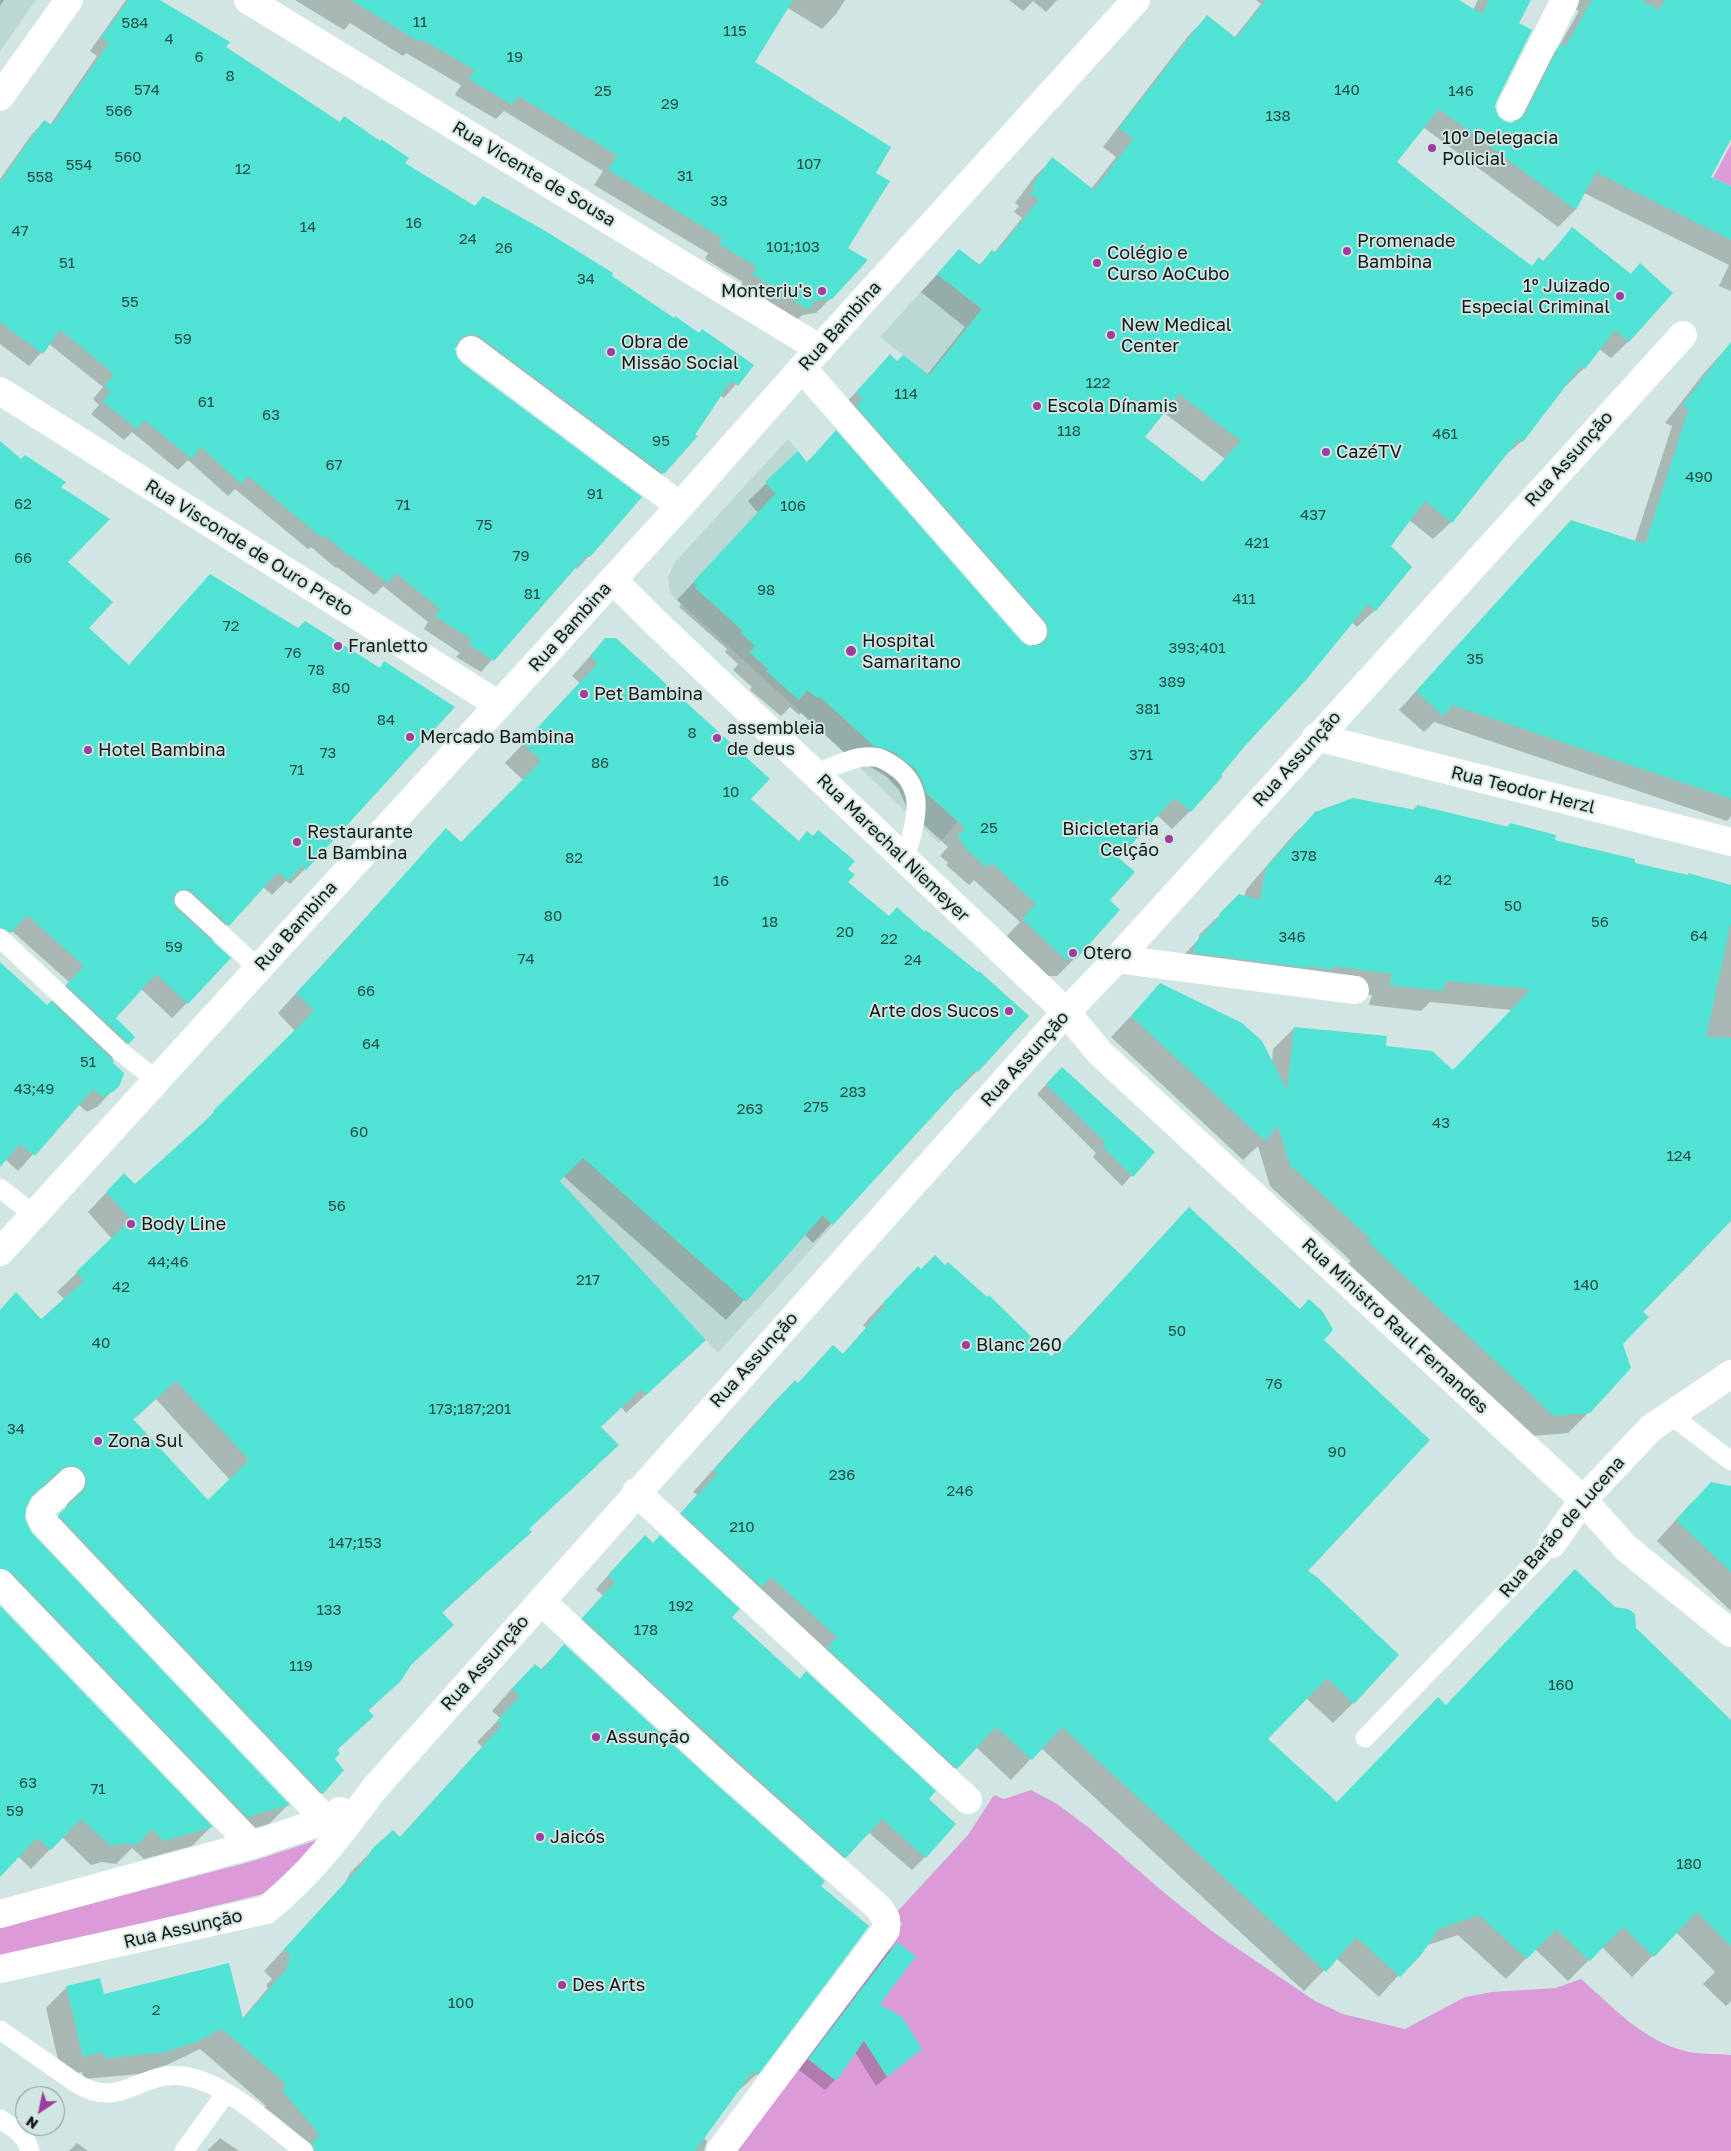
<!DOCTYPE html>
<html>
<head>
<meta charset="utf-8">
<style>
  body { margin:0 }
  #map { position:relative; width:1731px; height:2151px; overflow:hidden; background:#d1e5e2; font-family:"Golos Text",sans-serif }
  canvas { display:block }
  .north { position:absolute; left:15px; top:2086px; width:50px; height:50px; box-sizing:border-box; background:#d1e5e2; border:1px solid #859492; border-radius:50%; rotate:214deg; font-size:14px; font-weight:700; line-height:20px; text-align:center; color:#131a19 }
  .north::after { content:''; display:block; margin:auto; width:18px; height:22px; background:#a03b9f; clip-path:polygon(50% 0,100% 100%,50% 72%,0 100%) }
</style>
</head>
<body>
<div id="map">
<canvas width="1731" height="2151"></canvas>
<div class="north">N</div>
</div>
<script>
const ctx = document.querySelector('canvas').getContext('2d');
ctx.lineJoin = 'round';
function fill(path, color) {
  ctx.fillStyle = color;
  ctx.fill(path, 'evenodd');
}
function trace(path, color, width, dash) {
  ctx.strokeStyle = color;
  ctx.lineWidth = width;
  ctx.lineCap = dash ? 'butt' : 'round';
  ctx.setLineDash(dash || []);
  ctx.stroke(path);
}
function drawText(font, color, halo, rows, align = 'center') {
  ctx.font = font + ' "Golos Text",sans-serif';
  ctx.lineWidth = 4;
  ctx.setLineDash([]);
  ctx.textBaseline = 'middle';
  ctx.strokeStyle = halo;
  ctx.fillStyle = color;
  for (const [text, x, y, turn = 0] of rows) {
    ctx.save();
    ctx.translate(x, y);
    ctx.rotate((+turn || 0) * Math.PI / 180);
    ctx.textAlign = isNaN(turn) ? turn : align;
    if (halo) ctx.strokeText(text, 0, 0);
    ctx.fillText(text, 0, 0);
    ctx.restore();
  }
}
const built = new Path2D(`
  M0,0H36L0,51Z
  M937,274L1203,482L1145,545L880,337Z
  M788,439L866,532L1010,762L939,843L819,729L674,597L670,592L668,577L675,562Z
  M683,1086L833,1225L718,1353L539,1158Z`);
const green = new Path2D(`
  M1731,144V186L1713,178Z
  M1031,1790L1057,1804L1088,1827L1167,1895L1213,1932L1315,2001L1343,2014L1405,2029L1465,1997L1492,1992L1556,1988L1581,1979C1613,2007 1642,2040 1685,2051C1700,2055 1716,2053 1731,2055V2151H733L902,1924L895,1914L968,1835L994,1795L1004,1799Z
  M317,1840L311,1850L263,1894L133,1926L0,1956V1928L253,1861Z`);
const shadow = new Path2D(`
  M0,0H4L0,6Z
  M126,0H155L339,123L344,118L403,164L474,207L483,198L610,276L674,319L752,366L724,398L720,395L663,473L650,486L459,347H455L456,357L461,363L640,498L589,556L577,569L575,567L481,672L456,657L460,653L424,629L428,622L383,586L374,595L337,567L336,568L311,547L308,549L235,489L228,496L188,460L178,470L132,432L124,440L91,414L99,405L93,399L103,387L49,344L29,366L0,344V179L32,134L44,122L50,125L97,56L90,51Z
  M295,0H845L836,14L822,29L788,8L753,62L874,173L831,298L816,313L802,315L793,324L738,289L743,282L705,259L708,253L594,185L603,171L504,111L496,119L455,95L461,85L406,53L403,56L350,23L344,30Z
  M1009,0H1057L1046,12L1033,1L1023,11Z
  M1256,0H1457L1473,10L1478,0H1530L1518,24L1494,108L1497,116L1503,122L1512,124L1543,63L1558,48L1579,11L1555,0H1731V136L1710,177L1731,188V291L1719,286L1729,265L1584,193L1575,210L1558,227L1423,127L1396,162L1531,267L1539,259L1542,262L1572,229L1630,275L1640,264L1629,341L1611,358L1599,349L1584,368L1566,386L1565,385L1522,441L1503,457L1451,522L1433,539L1409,520L1389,546L1375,610L1357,627L1351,622L1243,746L1219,775L1221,776L1190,811L1172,829L1157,815L1117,858L1108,900L1075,958L1057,976H1047L1005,938L1020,922L974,880L969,885L946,865L948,863L940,856L948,847L908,810L899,790L887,777L869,766L856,763L801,713L799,715L790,707L781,716L750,690L752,687L733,670L738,664L725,652L727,649L679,607L681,604L677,600L758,513L748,501L798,453L806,463L836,432L1020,642L1032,647L1027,638L839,410L890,356L897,362L927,375L965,327L921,292L959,251L978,266L992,252L994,253L1022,218L1014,212L1019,206L1015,203L1035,176L1053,159L1091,189L1116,157L1103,147L1189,35L1207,17L1234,38L1261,4ZM1163,412L1225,459L1202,483L1143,437Z
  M1731,343V816L1727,821L1434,722L1424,732L1399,710L1571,521L1635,541L1672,426L1665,423L1704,373Z
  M0,442L21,461L59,488L67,562L87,628L128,666L210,575L298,629L379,669L385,663L305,869L290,884L286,881L272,895L263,887L211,942L187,1003L172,1018L141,989L114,1018L128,1043L111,1060L113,1090L97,1107L87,1112L78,1104L18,1171L5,1159L0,1165V964L47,1006L69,982L11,930L0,942Z
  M606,639L749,799L798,842L807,833L846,869L847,882L977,1071L958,1090L956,1089L813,1243L804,1234L726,1320L563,1176L558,1181L685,1359L626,1413L621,1407L600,1427L528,1529L530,1532L442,1613L399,1682L368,1711L372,1716L336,1751L333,1759L343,1770L303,1813L39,1535L65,1510L67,1505V1497L48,1484L40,1489L28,1500L24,1508V1519L30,1533L288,1805L269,1824L227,1836L0,1599V1310L41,1321L65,1300L57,1292L112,1239L88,1212L124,1174L135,1186L195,1131L295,1031L278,1013L446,830L461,844L523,780L505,763L580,683L572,676ZM156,1399L230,1480L208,1502L133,1420Z
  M1417,806L1506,828L1510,824L1553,841L1633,864L1716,881V883L1731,886V1218L1693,1261L1641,1312L1622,1344L1589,1412L1568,1433L1533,1436L1348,1264L1351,1261L1270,1186L1258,1146L1243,1160L1111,1037L1161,985L1272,1063L1273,1049L1294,1028L1385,1047L1453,1071L1512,1010L1430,1002L1421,1011L1369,1005L1372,995L1175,964L1199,939V935L1239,896L1244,897L1246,890L1294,834L1316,813L1412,811Z
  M1062,1068L1153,1152L1122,1186L1093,1157L1096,1153L1037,1094Z
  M1189,1208L1322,1340L1306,1572L1353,1703L1333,1723L1306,1698L1267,1739L1336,1804L1446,1706L1635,1628L1731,1722V2001L1726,2006L1703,1984L1715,1972L1676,1932L1632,1977L1602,1947L1568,1981L1535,1949L1506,1979L1458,1935L1425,1946L1379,1997L1336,1958L1304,1991L1041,1748L1011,1780L976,1747L936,1788L661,1534L697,1495L693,1492L774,1402L795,1381L797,1384L833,1347L842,1355L866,1328L863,1325L897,1288L1051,1357Z
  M1731,1488V1611L1657,1541L1691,1503Z
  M631,1550L731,1617L927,1799L925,1857L912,1870L868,1832L832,1871L570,1632L603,1596L596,1589Z
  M0,1607L211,1827L192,1846L144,1859L132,1848L116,1864L102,1862L91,1865L62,1837L31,1869L18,1856L0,1875Z
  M565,1646L820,1886L757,2074L735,2094L703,2137L707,2141L704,2151H295L262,2112L266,2106L200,2049L169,2064L140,2074L84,2079L82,2072L62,2077L46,2008L67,1987L242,2019L268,1988L266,1985L272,1979L264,1971L344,1884L351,1872L373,1850L399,1838L482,1747L477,1742L500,1718L492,1711L514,1686L535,1665L540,1670Z
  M897,1943L878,2005L920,2049L876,2086L855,2052L835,2080L825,2090L799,2070L887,1953Z
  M220,2138L239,2151H207Z
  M77,2143L88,2151H69Z`);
const building = new Path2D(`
  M128,0H160L230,42L226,47L340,122L344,116L380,141L381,139L409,158L405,163L475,206L483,196L542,229L613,273L612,276L674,318L675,316L699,333L702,329L754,365L738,386L731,381L695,435L698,436L664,474L480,337L472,334L465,336L459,340L455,349L457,357L462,363L642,497L590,557L587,555L494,661L468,644L472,640L435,616L440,609L396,573L388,583L350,555L349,556L324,535L322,538L248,476L241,484L201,447L192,459L144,420L137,429L102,401L111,392L104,386L114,374L60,330L43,354L0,322V182L44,120L52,125L109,43L101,38Z
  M351,0H793L755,62L891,147L876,173L890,181L848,248L868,260L832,299L814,301L809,310L752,274L757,267L719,244L722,238L608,170L617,155L518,96L512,105L469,79L475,70L421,39L419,42Z
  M1266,0H1459L1482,14L1489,0H1531L1519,23L1532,30L1497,100L1495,107L1498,116L1504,121L1511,123L1519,120L1525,114L1560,44L1565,47L1592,0H1641L1659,10L1665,0H1731V139L1711,177L1731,186V240L1596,172L1576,210L1439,109L1397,162L1471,221L1532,266L1539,257L1544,262L1572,227L1631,274L1640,263L1673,293L1629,342L1615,330L1585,369L1581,366L1523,442L1519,439L1452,523L1425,501L1391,546L1412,567L1376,611L1368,604L1306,680L1244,747L1221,775L1223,776L1191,812L1174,798L1119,858L1135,872L1110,900L1120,910L1076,959H1065L1022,919L1036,904L992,863L987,868L963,846L964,845L957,837L965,828L926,793L923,783L915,769L894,752L874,746L819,696L817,698L807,690L799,700L766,671L768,669L749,652L755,646L741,633L743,631L695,588L698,586L693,582L775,494L765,482L798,451L807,463L836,430L1021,641L1028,646H1036L1044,642L1048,636V628L1045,621L856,406L862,399L856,392L890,354L897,361L903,355L929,375L982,309L937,274L959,249L980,265L992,250L996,253L1039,200L1030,194L1035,188L1032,185L1052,157L1094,190L1133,139L1119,128L1207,15L1236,38ZM1179,394L1241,441L1203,482L1145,437Z
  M1731,342V799L1452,705L1443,716L1416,691L1571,520L1645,544L1689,408L1682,406Z
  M0,441L21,459L25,455L66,482L61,487L110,519L68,562L113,602L89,628L129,665L210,574L298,628L305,621L380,668L384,661L455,707L306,870L302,866L288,881L278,872L229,926L191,891L186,889L176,892L173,898L176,908L231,958L188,1004L156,974L116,1018L135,1037L129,1044L66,985L84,966L27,915L11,933L0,927Z
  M605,638H616L770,779L751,799L799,841L807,831L813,836L818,830L855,861L848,869L855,875L848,882L889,916L897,907L925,932L926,930L978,972L979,971L1029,1016L978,1072L975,1070L833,1225L823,1215L746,1302L583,1158L560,1181L706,1340L646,1395L641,1389L601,1427L619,1445L529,1529L532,1532L442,1612L454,1625L411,1665L400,1682L368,1710L374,1716L337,1750L340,1753L335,1759L344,1770L323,1794L58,1515L82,1492L86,1486V1477L82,1470L75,1466H67L60,1470L32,1496L26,1508L25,1519L32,1533L290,1805L247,1817L11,1572L0,1568V1310L16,1292L41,1319L84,1281L76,1272L131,1219L106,1192L124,1173L135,1184L214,1113L213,1111L314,1011L296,993L344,942L446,828L461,842L541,761L523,743L598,663L590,656ZM176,1381L249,1460L208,1500L133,1419Z
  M1353,798L1416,810L1417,805L1509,827L1510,823L1556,835L1555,840L1635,859V863L1688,875V873L1731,885V922L1706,1037L1731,1038V1221L1643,1312L1649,1317L1623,1344L1631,1368L1590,1413L1554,1416L1368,1242L1371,1239L1290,1165L1278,1126L1265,1141L1131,1016L1160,983L1242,1023L1262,1041L1287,1090L1294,1027L1387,1036L1386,1046L1432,1051L1453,1070L1531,989L1446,981L1443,991L1389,985L1392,974L1333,966L1332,970L1308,966V968L1193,953L1196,942L1219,917L1220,913L1239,894L1260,900L1266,868L1315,812Z
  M0,962L47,1005L51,1001L114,1061L113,1063L124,1073L120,1085L114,1091L103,1097L93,1089L35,1156L20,1144L0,1167Z
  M1062,1067L1155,1152L1133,1177L1102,1146L1105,1142L1046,1084Z
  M1189,1207L1300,1309L1309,1299L1323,1312L1333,1330L1324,1340L1430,1440L1308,1571L1317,1577L1399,1655L1354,1704L1327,1678L1268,1739L1337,1802L1438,1697L1446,1705L1575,1569L1615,1607L1628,1609L1635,1614L1636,1628L1731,1720V1946L1697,1912L1654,1957L1623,1927L1590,1961L1556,1929L1527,1959L1479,1915L1439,1929L1421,1955L1400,1977L1356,1937L1326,1972L1062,1727L1032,1760L996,1727L957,1769L827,1648L837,1637L771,1577L762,1587L681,1513L717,1474L713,1471L795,1380L798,1383L833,1345L843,1354L885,1306L882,1304L918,1266L921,1269L935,1255L945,1265L948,1262L987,1297L989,1295L1052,1357Z
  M1711,1482L1731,1486V1572L1676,1520Z
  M645,1535L653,1543L660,1535L740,1609L732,1617L800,1679L806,1671L936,1791L929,1799L956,1824L926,1858L882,1819L846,1858L730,1754L582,1618L615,1582L608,1575Z
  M0,1606L213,1827L164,1841L152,1829L137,1845L122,1844L111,1846L81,1819L51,1850L37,1838L0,1877Z
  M564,1644L708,1777L825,1881L821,1886L869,1926L758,2075L753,2071L695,2151H315L312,2144L319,2134L282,2090L286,2084L222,2029L196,2042L162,2053L104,2058L103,2052L83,2057L66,1986L100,1978L104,1994L229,1963L243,2019L289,1966L286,1963L292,1957L284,1949L365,1861L372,1849L393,1830L400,1837L502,1725L497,1721L520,1696L512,1689L535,1664L542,1670Z
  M897,1942L916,1956L880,2004L902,2017L922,2049L887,2077L864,2041L836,2081L808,2059Z`);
const lane = new Path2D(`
  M814,774C832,768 854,755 873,757C881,757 890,763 897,768C929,792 913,828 905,859
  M184,900L258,968
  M0,938L121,1052L156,1080
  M0,1188L34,1215
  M1672,1416L1731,1461
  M1365,1738L1552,1544
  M0,2030L76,2083C121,2111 139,2071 182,2076C223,2080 271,2126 304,2151
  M0,2119C13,2128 26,2134 30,2151
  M184,2151L226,2093`);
const street = new Path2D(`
  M248,0L820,349
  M1511,107L1565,0
  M471,350L680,506
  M802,368L1033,631
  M0,391L499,705
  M613,580L652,619L1066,1012L1100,1053L1583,1500L1626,1548L1731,1633
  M1316,737L1731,842
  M1117,959L1355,990
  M0,1252L680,506L802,368L1136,0
  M71,1481L43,1507L40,1514L43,1522L326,1820
  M636,1492L968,1800
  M1552,1544L1583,1500L1651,1428L1731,1374
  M0,1583L252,1845
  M541,1601L719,1766L879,1908L886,1919V1930L720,2151
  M0,1914L252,1845L326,1820L340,1811
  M0,1969L266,1910C309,1876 341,1833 374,1789L1066,1012L1117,959L1683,335`);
const secondary = new Path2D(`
  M0,97L69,0`);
const markers = [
  [1432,148,5,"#a03b9f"],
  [1347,251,5,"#a03b9f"],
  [1097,263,5,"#a03b9f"],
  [822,291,5,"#a03b9f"],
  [1620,296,5,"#a03b9f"],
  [1111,335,5,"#a03b9f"],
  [611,352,5,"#a03b9f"],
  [1037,406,5,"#a03b9f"],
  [1326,452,5,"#a03b9f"],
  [338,646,5,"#a03b9f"],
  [851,651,6,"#a03b9f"],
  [584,694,5,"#a03b9f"],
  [410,737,5,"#a03b9f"],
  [717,738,5,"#a03b9f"],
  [88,750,5,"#a03b9f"],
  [1169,839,5,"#a03b9f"],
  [297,842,5,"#a03b9f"],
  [1073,953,5,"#a03b9f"],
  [1009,1011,5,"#a03b9f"],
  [131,1224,5,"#a03b9f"],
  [966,1345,5,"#a03b9f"],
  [98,1441,5,"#a03b9f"],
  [596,1737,5,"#a03b9f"],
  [540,1837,5,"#a03b9f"],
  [562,1985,5,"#a03b9f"]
];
const numberNames = [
  ["11",420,22],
  ["584",135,23],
  ["115",735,31],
  ["4",169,39],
  ["6",199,57],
  ["19",515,57],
  ["8",230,76],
  ["574",147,90],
  ["140",1347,90],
  ["25",603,91],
  ["146",1461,91],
  ["29",670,104],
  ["566",119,111],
  ["138",1278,116],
  ["560",128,157],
  ["107",809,164],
  ["554",79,165],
  ["12",243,169],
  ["31",685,176],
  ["558",40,177],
  ["33",719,201],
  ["16",414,223],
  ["14",308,227],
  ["47",20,231],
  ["24",468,239],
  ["101;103",793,247],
  ["26",504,248],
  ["51",67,263],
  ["34",586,279],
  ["55",130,302],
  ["59",183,339],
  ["122",1098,383],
  ["114",906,394],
  ["61",206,402],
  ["63",271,415],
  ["118",1069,431],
  ["461",1445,434],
  ["95",661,441],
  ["67",334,465],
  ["490",1699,477],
  ["91",595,494],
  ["62",23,504],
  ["71",403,505],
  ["106",793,506],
  ["437",1313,515],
  ["75",484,525],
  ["421",1257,543],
  ["79",521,556],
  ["66",23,558],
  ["98",766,590],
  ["81",532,594],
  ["411",1244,599],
  ["72",231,626],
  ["393;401",1197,648],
  ["76",293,653],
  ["35",1475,659],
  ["78",316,670],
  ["389",1172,682],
  ["80",341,688],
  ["381",1148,709],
  ["84",386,720],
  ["8",692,733],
  ["73",328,753],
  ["371",1141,755],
  ["86",600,763],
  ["71",297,770],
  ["10",731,792],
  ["25",989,828],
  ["378",1304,856],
  ["82",574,858],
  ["42",1443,880],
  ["16",721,881],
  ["50",1513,906],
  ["80",553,916],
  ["18",770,922],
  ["56",1600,922],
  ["20",845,932],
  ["64",1699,936],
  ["346",1292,937],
  ["22",889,939],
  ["59",174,947],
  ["74",526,959],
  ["24",913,960],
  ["66",366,991],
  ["64",371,1044],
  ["51",88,1062],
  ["43;49",34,1089],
  ["283",853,1092],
  ["275",816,1107],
  ["263",750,1109],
  ["43",1441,1123],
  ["60",359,1132],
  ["124",1679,1156],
  ["56",337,1206],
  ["44;46",168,1262],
  ["217",588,1280],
  ["140",1586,1285],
  ["42",121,1287],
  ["50",1177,1331],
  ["40",101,1343],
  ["76",1274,1384],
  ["173;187;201",470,1409],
  ["34",16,1429],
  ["90",1337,1452],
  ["236",842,1475],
  ["246",960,1491],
  ["210",742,1527],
  ["147;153",355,1543],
  ["192",681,1606],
  ["133",329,1610],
  ["178",646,1630],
  ["119",301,1666],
  ["160",1561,1685],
  ["63",28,1783],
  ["71",98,1789],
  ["59",15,1811],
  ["180",1689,1864],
  ["100",461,2003],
  ["2",156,2010]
];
const poiNames = [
  ["10º Delegacia",1442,138],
  ["Policial",1442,159],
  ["Promenade",1357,241],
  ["Bambina",1357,262],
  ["Colégio e",1107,253],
  ["Curso AoCubo",1107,274],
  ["1º Juizado",1610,286,"right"],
  ["Especial Criminal",1610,307,"right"],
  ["Monteriu's",812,291,"right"],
  ["New Medical",1121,325],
  ["Center",1121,346],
  ["Obra de",621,342],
  ["Missão Social",621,363],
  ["Escola Dínamis",1047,406],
  ["CazéTV",1336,452],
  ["Hospital",862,641],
  ["Samaritano",862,662],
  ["Franletto",348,646],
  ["Pet Bambina",594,694],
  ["assembleia",727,728],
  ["de deus",727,749],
  ["Mercado Bambina",420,737],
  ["Hotel Bambina",98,750],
  ["Bicicletaria",1159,829,"right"],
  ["Celção",1159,850,"right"],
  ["Restaurante",307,832],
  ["La Bambina",307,853],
  ["Otero",1083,953],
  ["Arte dos Sucos",999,1011,"right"],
  ["Body Line",141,1224],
  ["Blanc 260",976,1345],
  ["Zona Sul",108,1441],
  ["Assunção",606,1737],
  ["Jaicós",550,1837],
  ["Des Arts",572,1985]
];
const streetNames = [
  ["Rua Vicente de Sousa",534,174,31],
  ["Rua Bambina",840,326,-48],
  ["Rua Assunção",1569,459,-48],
  ["Rua Visconde de Ouro Preto",249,548,32],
  ["Rua Bambina",570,627,-48],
  ["Rua Assunção",1297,759,-48],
  ["Rua Teodor Herzl",1523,790,14],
  ["Rua Marechal Niemeyer",893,848,44],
  ["Rua Bambina",296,926,-48],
  ["Rua Assunção",1025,1059,-48],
  ["Rua Ministro Raul Fernandes",1395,1326,43],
  ["Rua Assunção",754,1360,-48],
  ["Rua Barão de Lucena",1562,1527,-49],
  ["Rua Assunção",485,1663,-48],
  ["Rua Assunção",183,1929,-13]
];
fill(built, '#bcd8d4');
fill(green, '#db9bd8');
fill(shadow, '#0003');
fill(building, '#50e2d3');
trace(lane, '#fff', 19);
trace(street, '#fff', 28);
trace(secondary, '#fff', 28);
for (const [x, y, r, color] of markers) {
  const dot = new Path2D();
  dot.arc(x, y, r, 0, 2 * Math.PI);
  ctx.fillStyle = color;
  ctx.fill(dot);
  trace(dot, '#d1e5e2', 2);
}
drawText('15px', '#224c48', null, numberNames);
drawText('18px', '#131a19', '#d1e5e2', poiNames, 'left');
drawText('18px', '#131a19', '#d1e5e2', streetNames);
</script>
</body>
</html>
